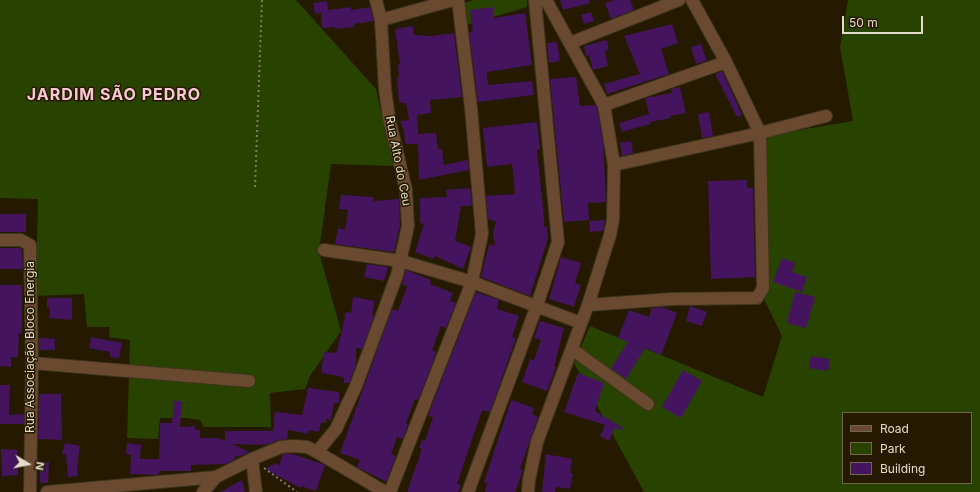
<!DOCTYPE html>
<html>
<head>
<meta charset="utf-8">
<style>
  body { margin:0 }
  #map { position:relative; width:980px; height:492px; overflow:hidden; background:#251900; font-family:Inter,sans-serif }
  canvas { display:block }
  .legend { position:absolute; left:842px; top:412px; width:130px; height:72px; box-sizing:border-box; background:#251900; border:1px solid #716751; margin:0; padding:5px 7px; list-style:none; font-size:12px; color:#e3dbcb }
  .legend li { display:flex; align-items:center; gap:8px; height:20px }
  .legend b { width:20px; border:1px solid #716751 }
  .north { position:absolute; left:8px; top:444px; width:40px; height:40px; -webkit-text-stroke:3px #251900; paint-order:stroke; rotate:100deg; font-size:11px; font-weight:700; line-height:16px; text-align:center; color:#e3dbcb }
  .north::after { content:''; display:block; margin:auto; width:14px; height:18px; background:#e3dbcb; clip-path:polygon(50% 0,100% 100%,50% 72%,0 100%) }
  .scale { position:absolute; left:842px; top:16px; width:81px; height:18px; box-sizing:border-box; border:2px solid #e3dbcb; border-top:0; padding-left:5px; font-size:12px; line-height:14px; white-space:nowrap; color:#e3dbcb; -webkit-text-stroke:3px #251900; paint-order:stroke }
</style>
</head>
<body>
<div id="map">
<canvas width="980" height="492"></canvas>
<ul class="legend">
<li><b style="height:5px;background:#694a30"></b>Road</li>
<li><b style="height:11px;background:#284200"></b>Park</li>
<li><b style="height:11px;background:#45145f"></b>Building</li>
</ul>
<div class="north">N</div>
<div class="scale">50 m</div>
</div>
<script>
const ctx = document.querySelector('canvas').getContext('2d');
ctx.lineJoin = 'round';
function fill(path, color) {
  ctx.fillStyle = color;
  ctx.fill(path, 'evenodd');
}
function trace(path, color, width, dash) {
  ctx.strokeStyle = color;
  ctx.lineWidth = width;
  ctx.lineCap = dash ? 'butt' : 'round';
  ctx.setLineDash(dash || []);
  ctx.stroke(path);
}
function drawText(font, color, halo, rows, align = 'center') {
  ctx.font = font + ' Inter,sans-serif';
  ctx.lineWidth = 3;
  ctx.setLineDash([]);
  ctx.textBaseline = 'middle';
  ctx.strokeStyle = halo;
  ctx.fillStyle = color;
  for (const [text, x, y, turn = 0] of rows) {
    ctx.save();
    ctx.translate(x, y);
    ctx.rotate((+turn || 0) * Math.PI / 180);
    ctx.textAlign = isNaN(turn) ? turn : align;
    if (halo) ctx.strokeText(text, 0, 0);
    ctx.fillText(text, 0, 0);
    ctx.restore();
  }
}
const green = new Path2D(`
  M0,0H296L376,89L393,166L331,164L319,252L341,331L310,376L305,389L270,393L271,427H204L200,420L186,418H160L158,439L127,438L130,340L109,337L110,327H87L84,294L36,296L38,199L0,198Z
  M474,0H527V7L466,25L464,3Z
  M848,0H980V492H644L574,363L590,326L763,397L782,336L764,299L766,245L764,136L853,121L840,47ZM843,413H971V483H843Z`);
const building = new Path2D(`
  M560,0H589L590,3L563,10Z
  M614,0H630L634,10L611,19L605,3Z
  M327,1L328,10L351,7V10L370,7L374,21L354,24V27L335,29V27L322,28L321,13L315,14L313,3Z
  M493,7L494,18L525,13L532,65L487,72L488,85L532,81L534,95L478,102L469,32L473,31L470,10Z
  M591,12L594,21L584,24L581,15Z
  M672,24L678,43L661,49L669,74L607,94L604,84L640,74L624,36Z
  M413,26L414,35L431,36L454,33L462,97L430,100L431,113L417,115L418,134L436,133L438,149H442L444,165L468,160L469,170L419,180L418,144H405L404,131L400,121L409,120L406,103H399L397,77H399L398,64H400L395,29Z
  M607,40L609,50L605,51L608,66L593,70L589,55L586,56L584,46Z
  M557,42L560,61L549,63L547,43Z
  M701,44L707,61L696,64L691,47Z
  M722,71L742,115L737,117L715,74Z
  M576,77L580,106L596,105L597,108L603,142L606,202L588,203L589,220L564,222L550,79Z
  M680,87L686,113L670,116L671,118L650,122V124L622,132L619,123L649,114L645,98L672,93L671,89Z
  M709,112L713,136L702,138L698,114Z
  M537,122L540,149L537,150L544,218V227H547L548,238L530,296L481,277L489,244L495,246L493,232L496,222L488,219L486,196L515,194L512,164L487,167L483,128Z
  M631,141L633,153L622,156L620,143Z
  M747,180V188H753L755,277L711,279L708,181Z
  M470,188L472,206H461L455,241L471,247L463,269L435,256L434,259L415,252L424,224L420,223V198L447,197L446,190Z
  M341,195L373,197L374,201L399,199L400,225L394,252L335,244L338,228L345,230L348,210L339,209Z
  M0,214H26V232H0Z
  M605,220L603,231L590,232L589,221Z
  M0,248H19L22,249L23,269H0Z
  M561,257L581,263L575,283L581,285L574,307L549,299Z
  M782,258L795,263L792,272L807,277L802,292L773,282Z
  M367,264L388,267L384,281L364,277Z
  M406,270L431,280L430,284L453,293L450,301L456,303L446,328L441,326L432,350L436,352L432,364L418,400L415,399L406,423L408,424L403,439L397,437L391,454L396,456L386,482L357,467L360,460L340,453L392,309L398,311L407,286L402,284Z
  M0,285H22V333H19L18,357H11V367L0,366Z
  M476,292L499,300L497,309L519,316L512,337L516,338L511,352L490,412L482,410L457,484L461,485L458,492H407L422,449L419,448L422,440L425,441L433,417L428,416L430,410Z
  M795,292L815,297L806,328L787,323Z
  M353,297L375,301L372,315L374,316L362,349L356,348V365L349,383H344V377L321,373L324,352L335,353L337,351L346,312L351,313Z
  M47,298H72V320L49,318L50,308H47Z
  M690,306L707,312L702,326L686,321Z
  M662,307L677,313L661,355L645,348L626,379L611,368L628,342L618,338L629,310L649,317L652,308Z
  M540,321L564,328L554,367H556L547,391L522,382L530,359L534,360L541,340L534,338Z
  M91,337L122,343L119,358L110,357V352L89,348Z
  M39,338L55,339V350H39Z
  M811,356L830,359L828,371L809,368Z
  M683,370L702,381L681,418L662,407Z
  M578,373L604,383L595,411L623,428L622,430L615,428L609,441L600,436L605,425L564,412Z
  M0,385H10L9,415L24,414V424H0Z
  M308,388L339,392V403H334L331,420L326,419V423L321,422L319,432L309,430L308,434L288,430L287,439L278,440L266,445L232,444L250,452L241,456H235V459L226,464L191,465V471H159V475L130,474L131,455L126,454L127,443L141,445L140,459H159L160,423H172L174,401H182L180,427L195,426V430H200V438H218L225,441V431H273L275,412L302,415Z
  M39,394H61L62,440L38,439Z
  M511,400L534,408L532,414L538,417L520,469L523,470L515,492H485L487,483L484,482Z
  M65,443L80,446L77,466L78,476L68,477L66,455L62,454Z
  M1,449L17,450L18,475L2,476Z
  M283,454H293L325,465L316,491L301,486L300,488L265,469L276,463L279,465Z
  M546,454L572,459L570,473H573L570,489L556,487L555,492H542Z
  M40,462H49L48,483H40Z
  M242,480L245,492H220L235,484Z`);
const path = new Path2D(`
  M255,187L262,0
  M264,468L297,492`);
const minor = new Path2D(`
  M381,20L453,0
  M570,43L679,0
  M604,105L726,62
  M614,165L760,133L826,116
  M0,240H21L30,245L32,363L30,492
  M324,250L401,261L472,282L581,323
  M588,305L672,299L757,298L763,288L760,133L726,62L692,0
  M573,350L648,404
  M32,363L249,381
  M317,452L336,429L356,386L397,275L408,226L406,190L389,118L385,89L381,20L376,0
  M252,459L256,492
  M47,492L216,477L252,459L281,447L294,446L307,447L317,452L385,492
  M203,492L216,477
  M390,492L472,282L482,234L471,108L458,0
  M468,492L536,308L558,242L535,0
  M528,492L529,480L537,442L588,305L610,235L613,220L614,165L604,105L546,0`);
const streetNames = [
  ["Rua Alto do Ceu",398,161,79],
  ["Rua Associação Bloco Energia",30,347,-90]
];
const districtNames = [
  ["JARDIM SÃO PEDRO",114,95]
];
fill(green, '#284200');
fill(building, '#45145f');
trace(minor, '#40341c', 14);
trace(path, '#847a65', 2, [2, 3]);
trace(minor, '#694a30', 12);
drawText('12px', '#e3dbcb', '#251900', streetNames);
ctx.letterSpacing = '1px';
drawText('bold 16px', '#f9c7d6', '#251900', districtNames);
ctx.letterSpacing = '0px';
</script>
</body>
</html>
